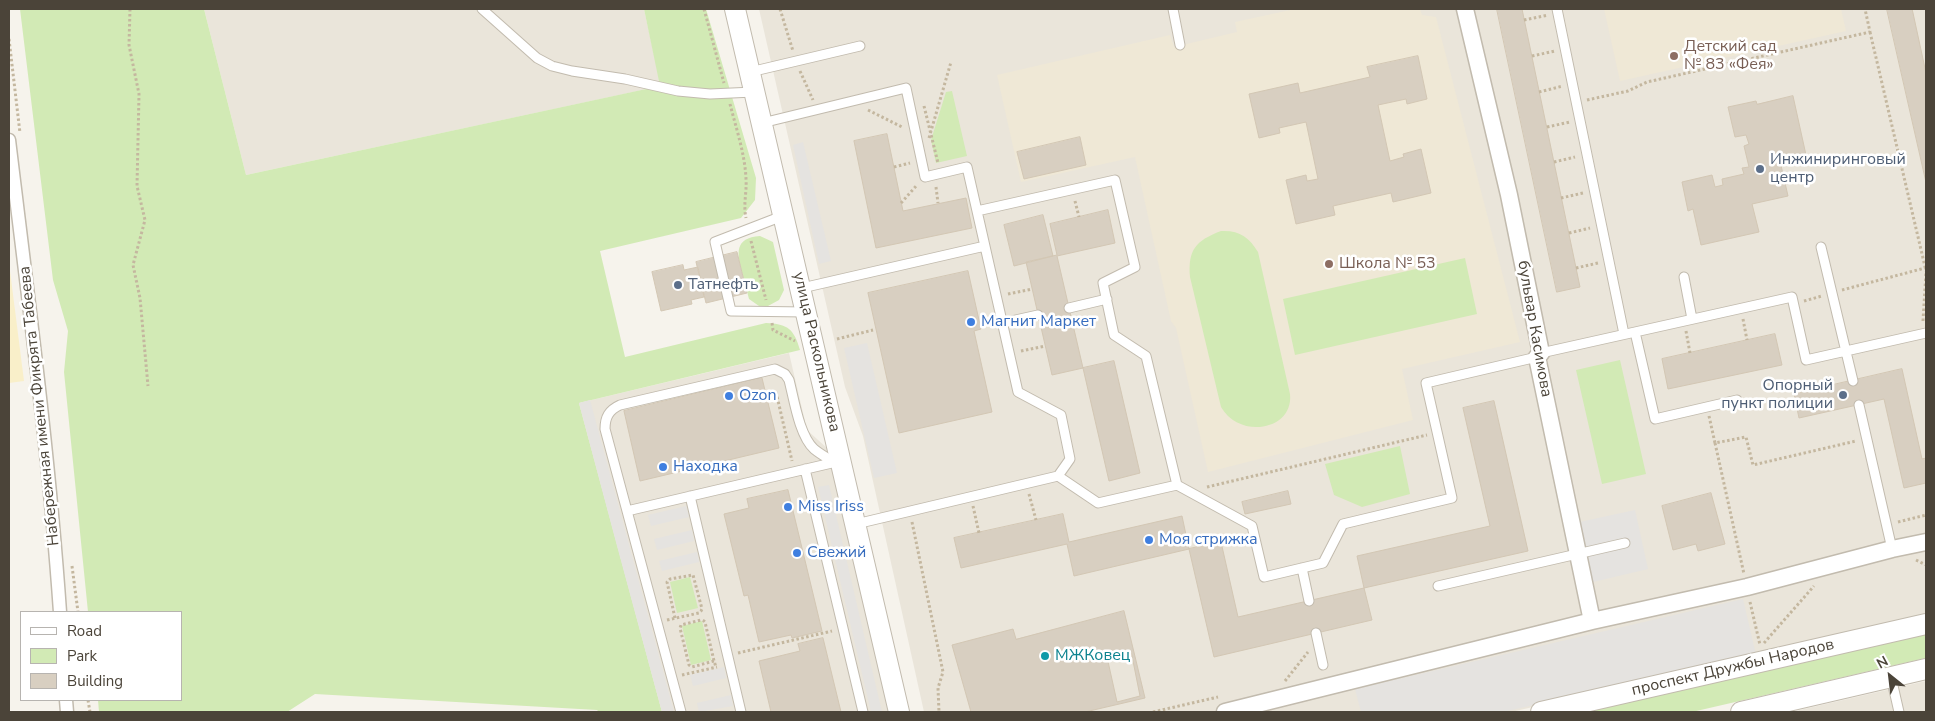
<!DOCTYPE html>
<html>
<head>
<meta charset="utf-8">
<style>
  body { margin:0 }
  #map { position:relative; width:1935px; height:721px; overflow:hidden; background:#f6f3ec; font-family:"Nunito Sans",sans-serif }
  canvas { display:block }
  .frame { position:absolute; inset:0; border:10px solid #4b4439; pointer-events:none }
  .legend { position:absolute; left:20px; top:611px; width:162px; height:90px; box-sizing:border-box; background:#fff; border:1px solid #b7b4b0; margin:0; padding:6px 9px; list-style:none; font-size:15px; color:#4b4439 }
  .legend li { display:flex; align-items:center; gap:10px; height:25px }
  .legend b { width:25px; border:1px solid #b7b4b0 }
  .north { position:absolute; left:1865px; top:651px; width:50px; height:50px; -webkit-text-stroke:4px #fff; paint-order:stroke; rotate:331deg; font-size:14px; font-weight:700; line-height:20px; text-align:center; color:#4b4439 }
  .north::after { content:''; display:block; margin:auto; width:18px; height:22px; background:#4b4439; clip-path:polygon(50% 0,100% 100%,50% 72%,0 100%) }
</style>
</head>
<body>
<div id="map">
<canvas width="1935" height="721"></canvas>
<div class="frame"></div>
<ul class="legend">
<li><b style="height:6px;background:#fff"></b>Road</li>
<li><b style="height:14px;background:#d2eab5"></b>Park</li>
<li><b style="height:14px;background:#d8cfc1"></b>Building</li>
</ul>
<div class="north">N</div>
</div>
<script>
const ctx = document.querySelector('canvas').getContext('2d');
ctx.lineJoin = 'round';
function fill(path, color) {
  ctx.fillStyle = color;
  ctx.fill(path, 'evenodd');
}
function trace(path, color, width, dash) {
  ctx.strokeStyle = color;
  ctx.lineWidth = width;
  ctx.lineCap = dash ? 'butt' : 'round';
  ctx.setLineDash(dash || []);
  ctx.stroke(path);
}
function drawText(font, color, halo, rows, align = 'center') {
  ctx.font = font + ' "Nunito Sans",sans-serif';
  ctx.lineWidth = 5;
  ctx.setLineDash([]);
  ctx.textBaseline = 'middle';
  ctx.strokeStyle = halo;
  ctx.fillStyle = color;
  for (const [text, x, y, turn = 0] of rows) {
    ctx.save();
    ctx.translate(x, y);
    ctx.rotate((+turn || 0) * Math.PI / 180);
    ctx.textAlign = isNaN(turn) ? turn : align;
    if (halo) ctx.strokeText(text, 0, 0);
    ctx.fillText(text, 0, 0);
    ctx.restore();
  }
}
const residential = new Path2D(`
  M204,9H644L661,86L246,175Z
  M759,9H1926V618L1511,712H924L863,436L845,387Z
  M789,353L807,430L828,449L894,712H662L579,403Z
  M1926,681V712H1791Z`);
const education = new Path2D(`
  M1295,9H1420L1422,15L1436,17L1520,342L1402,369L1413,420L1208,472L1176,328L1171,321L1135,157L1021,182L997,75L1170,35L1174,47L1237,32L1235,22Z
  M1604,9H1841L1846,31L1620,81Z`);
const green = new Path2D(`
  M20,9H204L246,175L660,86L644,9H706L756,178L755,200L741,218L600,251L625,357L766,323C788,324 794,329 800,350L579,403L662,712H599L597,710L315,694L287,712H99L98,700H181V612H88L64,372L68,331L53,280Z
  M952,91L967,156L936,163L931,140L946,92Z
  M1221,231C1239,230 1249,237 1258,252L1290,394C1294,430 1240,440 1221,407L1190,277C1188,250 1195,241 1221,231Z
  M760,236L773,242L784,290L779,300L768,306H759L749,299C747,291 744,282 742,273C737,253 734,238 760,236Z
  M1465,258L1477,314L1295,355L1283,299Z
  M1620,360L1646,474L1602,484L1576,370Z
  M1400,446L1410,494L1362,507L1334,495L1325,464Z
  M690,577L698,608L677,613L670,582Z
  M702,621L711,660L691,665L682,626Z
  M1926,633V658L1692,712H1586Z`);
const sand = new Path2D(`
  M9,263L24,381L9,383Z`);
const parking = new Path2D(`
  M803,142L831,261L819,264L793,145Z
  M867,343L897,473L874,478L844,348Z
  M590,400L674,712H662L617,546L579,403Z
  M829,485L882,712H871L818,487Z
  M686,506L689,517L651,526L648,515Z
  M1635,510L1648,569L1589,583L1575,523Z
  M692,530L694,541L657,550L654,539Z
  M697,552L699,562L662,571L659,561Z
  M1743,599L1756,655L1503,712H1361L1355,689Z
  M724,667L726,678L693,686L690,675Z
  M731,695L733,706L699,712L697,703Z`);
const building = new Path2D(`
  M1497,9H1522L1580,287L1557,292Z
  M1887,9H1912L1913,13L1926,73V182Z
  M1418,56L1427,99L1407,104L1406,99L1378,105L1390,161L1404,157L1403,154L1421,149L1431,193L1393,202L1391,193L1333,206L1335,215L1296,224L1286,180L1306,175L1307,181L1318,179L1306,122L1279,128L1280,133L1259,138L1249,94L1298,83L1300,93L1370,77L1367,67Z
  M1793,96L1806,155L1780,161L1788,196L1752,204L1759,232L1701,245L1693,209L1688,211L1682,182L1712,175L1715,187L1723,185L1722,179L1744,174L1742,168L1749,167L1744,146L1749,144L1746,135L1735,137L1728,107L1756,101L1757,104Z
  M887,134L903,211L966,198L972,228L876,248L854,141Z
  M1080,137L1086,165L1024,179L1017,152Z
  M1108,210L1115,243L1057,256L1083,368L1052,375L1026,262L1057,255L1050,224Z
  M1043,215L1053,256L1014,266L1004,225Z
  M737,252L747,293L706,303L696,262Z
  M683,265L684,270L698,267L704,297L691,300L692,304L661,311L652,272Z
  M968,271L981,329L974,331L992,412L899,433L868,293Z
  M1775,334L1782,365L1668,389L1662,359Z
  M1114,361L1140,473L1109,481L1083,368Z
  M1902,369L1922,459L1926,458V483L1904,488L1884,399L1799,418L1794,394Z
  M762,378L779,448L640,481L624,411Z
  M1494,401L1528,551L1364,588L1357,556L1490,526L1463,408Z
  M788,490L822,631L792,638L791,635L759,642L748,595L744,596L724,514L749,508L747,499Z
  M1288,491L1291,504L1245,514L1242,502Z
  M1711,493L1725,544L1698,551L1696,544L1673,550L1662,506Z
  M1063,514L1069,542L1182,516L1189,549L1074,576L1067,544L961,568L954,538Z
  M1221,542L1238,617L1364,588L1372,620L1214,657L1189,549Z
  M1124,611L1145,698L1085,712H971L952,645L1013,629L1016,639Z
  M823,638L841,712H771L759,661L800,651L798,644Z
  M1131,651L1140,696L1117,702L1107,657Z`);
const path = new Path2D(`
  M130,9L129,45L139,94L137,186L145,220L133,265L140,298L148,386
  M704,9L724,83
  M780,9L793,51
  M1524,20L1548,15
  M1870,32L1926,271
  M9,39L20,133
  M1532,56L1555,51
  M800,71L813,100
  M1539,92L1563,86
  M1587,100L1628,91L1647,82L1870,32L1865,9
  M730,104C736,128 745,154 746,179C747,192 743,204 746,218
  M924,106L938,163
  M868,110L902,127
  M1547,127L1570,122
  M929,138L951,62
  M1554,162L1575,157
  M894,167L910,163
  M936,187L938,203
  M1561,198L1583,193
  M1075,201L1079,217
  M901,203L917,185
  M1569,233L1590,228
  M751,241L766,300
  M1576,268L1598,263
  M1842,290L1925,268
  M1008,294L1032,289
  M1804,301L1822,296
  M1743,319L1747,340
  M1923,321L1926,272
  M772,323L773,330L795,341
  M1686,331L1690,353
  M837,339L873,330
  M1021,351L1045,346
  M776,392L792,461
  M1709,416L1715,443L1746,437L1753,465L1856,441
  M1715,443L1744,574
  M1207,487L1427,435
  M1029,494L1036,520
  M973,506L979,533
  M912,522L943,672L938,688L939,712
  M1898,522L1926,515
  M1916,560L1926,565
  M72,566L78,612
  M1750,602L1760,645
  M667,620L699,613L701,611L702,609L693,575L670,579L667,582L675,618
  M1764,643L1814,586
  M738,653L832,631
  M714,661L692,667L689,665L680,628L681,625L701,620L704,621L705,622L714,661L716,667
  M682,675L717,667
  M1285,681L1308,652
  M88,700L90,712
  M1153,712L1218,697`);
const service = new Path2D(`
  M482,9L537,58L552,66L572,71L625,79L678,91L710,94L754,92
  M1173,9L1180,45
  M1557,9L1624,334
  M750,72L860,46
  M762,123L906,88L925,177L967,167L977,211
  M785,215L715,242L731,311L806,312
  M1821,247L1853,381
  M1684,277L1692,319
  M802,288L985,246
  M1069,308L1107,299
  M1002,323L1038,315
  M1635,332L1655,419L1737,400
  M1541,353L1792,297L1806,360L1926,333
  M1859,405L1892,549
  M805,469L863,712
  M1058,476L1070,459L1061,415L1018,392L977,211L1115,180L1135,267L1103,283L1114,335L1146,356L1177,485
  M690,496L741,712
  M627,511L836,462
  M856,524L1058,476L1098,503L1177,485L1252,526L1264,577L1323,563L1343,524L1452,498L1426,383L1537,357
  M1302,568L1309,601
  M1438,586L1625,543
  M1316,633L1323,665
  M1891,677L1899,712
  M681,712L605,429C605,417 609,410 620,405L775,369L785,374L789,380C794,399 799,435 814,449C820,454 827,458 834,462`);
const pedestrian = new Path2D(`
  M9,140C28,297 49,454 60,612
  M66,700L67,712`);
const minor = new Path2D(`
  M1465,9L1509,195L1541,353L1537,357L1592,621
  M1225,712L1592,621L1747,587L1892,549L1926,542`);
const tertiary = new Path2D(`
  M735,9L899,712
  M1541,712L1926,624
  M1741,712L1926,669`);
const markers = [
  [1674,56,5,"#8d6e63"],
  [1760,169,5,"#5c6f8a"],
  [1329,264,5,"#8d6e63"],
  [678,285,5,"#5c6f8a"],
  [971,322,5,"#3f7fe0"],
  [1843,395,5,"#5c6f8a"],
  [729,396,5,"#3f7fe0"],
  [663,467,5,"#3f7fe0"],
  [788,507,5,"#3f7fe0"],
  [1149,540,5,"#3f7fe0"],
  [797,553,5,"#3f7fe0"],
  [1045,656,5,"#0f9aa8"]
];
const educationNames = [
  ["Детский сад",1684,47],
  ["№ 83 «Фея»",1684,65],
  ["Школа № 53",1339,264]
];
const serviceNames = [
  ["Инжиниринговый",1770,160],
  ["центр",1770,178],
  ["Татнефть",688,285],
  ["Опорный",1833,386,"right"],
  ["пункт полиции",1833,404,"right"]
];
const shopNames = [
  ["Магнит Маркет",981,322],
  ["Ozon",739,396],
  ["Находка",673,467],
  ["Miss Iriss",798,507],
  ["Моя стрижка",1159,540],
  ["Свежий",807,553]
];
const streetNames = [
  ["бульвар Касимова",1534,329,80],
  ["улица Раскольникова",816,352,77],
  ["Набережная имени Фикрята Табеева",40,406,-96],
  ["проспект Дружбы Народов",1733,668,-13]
];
const cultureNames = [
  ["МЖКовец",1055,656]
];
fill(residential, '#eae5da');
fill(education, '#efe8d6');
fill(green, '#d2eab5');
fill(sand, '#f9efc9');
fill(parking, '#e5e3e0');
fill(building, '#d8cfc1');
trace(building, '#d3c7b4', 1);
trace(service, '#c2bbae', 11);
trace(pedestrian, '#c2bbae', 15);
trace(minor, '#c2bbae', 19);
trace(tertiary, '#c2bbae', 22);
trace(path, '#c4b79f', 3, [2.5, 2.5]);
trace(service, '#fff', 9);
trace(pedestrian, '#fff', 12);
trace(minor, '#fff', 16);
trace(tertiary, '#fff', 20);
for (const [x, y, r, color] of markers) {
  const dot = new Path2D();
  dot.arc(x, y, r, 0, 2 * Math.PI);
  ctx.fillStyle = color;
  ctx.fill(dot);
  trace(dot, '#fff', 2);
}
drawText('16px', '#785e54', '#fff', educationNames, 'left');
drawText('16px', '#4e5e75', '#fff', serviceNames, 'left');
drawText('16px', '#366cbe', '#fff', shopNames, 'left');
drawText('16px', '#4b4439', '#fff', streetNames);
drawText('16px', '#0d838f', '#fff', cultureNames, 'left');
</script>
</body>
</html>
